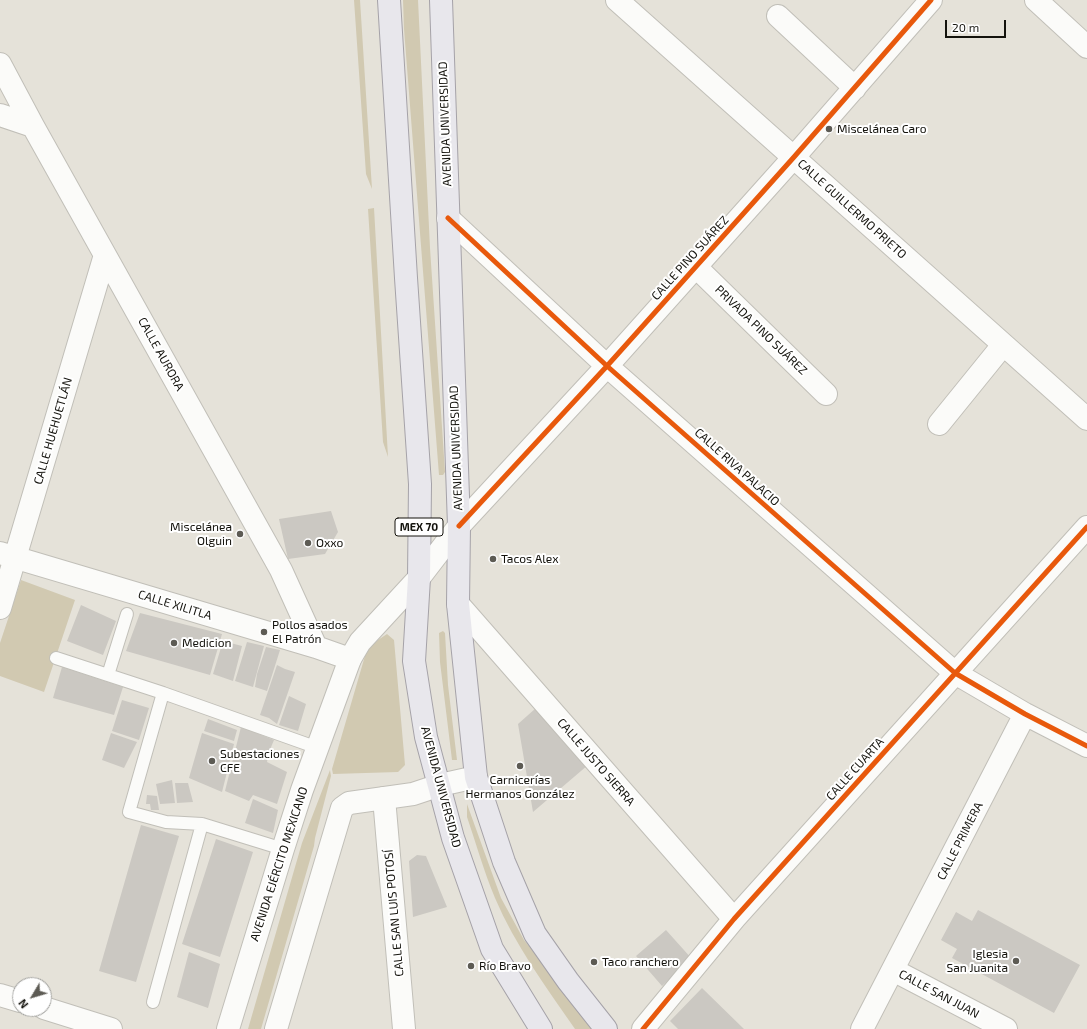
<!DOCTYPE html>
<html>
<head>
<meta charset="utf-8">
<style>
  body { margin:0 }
  #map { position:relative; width:1087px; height:1029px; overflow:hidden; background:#e5e2d9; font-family:"Exo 2",sans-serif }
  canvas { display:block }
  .north { position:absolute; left:12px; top:977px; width:40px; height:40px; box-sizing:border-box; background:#fff; border:1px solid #a1a19e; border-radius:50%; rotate:232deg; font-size:11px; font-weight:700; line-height:16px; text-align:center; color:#14130d }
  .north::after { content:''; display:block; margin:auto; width:14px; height:18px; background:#5d5b54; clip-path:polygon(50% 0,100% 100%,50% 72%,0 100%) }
  .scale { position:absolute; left:945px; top:20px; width:61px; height:18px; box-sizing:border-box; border:2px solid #14130d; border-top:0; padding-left:5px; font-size:12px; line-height:14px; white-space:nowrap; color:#14130d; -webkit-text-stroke:3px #fff; paint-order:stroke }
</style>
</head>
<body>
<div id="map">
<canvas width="1087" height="1029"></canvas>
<div class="north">N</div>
<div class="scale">20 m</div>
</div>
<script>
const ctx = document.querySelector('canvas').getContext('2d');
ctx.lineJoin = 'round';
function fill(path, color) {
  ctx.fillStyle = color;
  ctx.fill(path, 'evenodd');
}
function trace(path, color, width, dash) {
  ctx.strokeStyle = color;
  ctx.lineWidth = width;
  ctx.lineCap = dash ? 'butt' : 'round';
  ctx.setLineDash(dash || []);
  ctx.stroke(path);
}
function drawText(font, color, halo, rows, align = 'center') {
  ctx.font = font + ' "Exo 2",sans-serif';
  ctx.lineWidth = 4;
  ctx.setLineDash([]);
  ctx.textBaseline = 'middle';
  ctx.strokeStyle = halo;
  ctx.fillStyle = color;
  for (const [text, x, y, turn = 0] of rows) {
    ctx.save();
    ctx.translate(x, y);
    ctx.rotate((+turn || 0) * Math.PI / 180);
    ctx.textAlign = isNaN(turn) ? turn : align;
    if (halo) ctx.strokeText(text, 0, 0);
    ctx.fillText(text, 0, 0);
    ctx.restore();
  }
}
const green = new Path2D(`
  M354,0H360L372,189L366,174Z
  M403,0H418L430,248L445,472L443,475H439L404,29Z
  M374,208L388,457L383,442L368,209Z
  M21,580L75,600L44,692L0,676V643Z
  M443,631L445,633L448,685L457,760H452L440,662L439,633Z
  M387,634L394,640L405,765L398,772L333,774L332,769L367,649L369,646Z
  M330,770L331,776L315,838L314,846L261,1029H248L302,843Z
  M467,804L501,898L524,940L596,1029H575C546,987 515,945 495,898C484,872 476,843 467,817Z`);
const building = new Path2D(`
  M331,511L338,532L325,554L288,559L279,519Z
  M81,605L116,621L103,655L67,641Z
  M140,613L222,634L210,675L126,651Z
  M223,641L242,646L233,681L213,674Z
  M247,642L264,646L253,687L235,681Z
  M266,647L280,650L267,691L255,687L257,674Z
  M277,665L285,669L295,672L277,724L269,718L260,715Z
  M62,667L123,687L114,715L53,698Z
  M289,696L306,704L298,731L279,725Z
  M122,700L149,708L139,740L112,731Z
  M536,708L588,765L533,812L518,724Z
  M208,719L237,730L234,741L204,731Z
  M241,727L274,740L269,752L267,762L287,772L277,804L253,795L249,801L225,791Z
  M111,733L137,742L124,768L102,760Z
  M202,733L234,744L222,792L189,778Z
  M172,780L175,803L160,804L156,784Z
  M175,783H188L193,802L177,803Z
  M147,795L157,796L159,810H151L150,804H146Z
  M253,799L278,810L273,833L245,823Z
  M141,825L179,836L136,982L99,971Z
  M216,839L253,852L220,957L182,944Z
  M417,855L426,856L447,907L413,917L409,861Z
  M978,910L1080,965L1054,1013L952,958L957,949L941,940L956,912L972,921Z
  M666,930L692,959L662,986L636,956Z
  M189,952L220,964L208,1008L177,997Z
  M702,988L744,1029H678L670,1021Z`);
const lane = new Path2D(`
  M56,658L163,693L129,812L166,822L202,824
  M108,675L127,614
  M163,693L318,748
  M153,1002L202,824L283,849`);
const street = new Path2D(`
  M617,0L1087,419
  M1036,0L1087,47
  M778,16L855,88
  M0,64L33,126L281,570L316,647
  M0,115L33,126
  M448,218L607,366L955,673L1025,714L1087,746
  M696,267L826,394
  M939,424L1003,345
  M459,526L607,366L794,157L931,0
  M0,553L316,647L350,659
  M458,604L734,919
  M0,608L105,255
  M384,798L404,1029
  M893,970L1006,1029
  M0,995L20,1001
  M44,1008L111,1029
  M643,1029L734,919L1087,527
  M862,1029L1025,714`);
const secondary = new Path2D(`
  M228,1029L283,849L302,790L350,659L360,642L419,578L459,526
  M276,1029L342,808L349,803L413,794L440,785L476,777`);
const primary = new Path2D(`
  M389,0L406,278L420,484L419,578L414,661L426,737L453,838L492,949L541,1029
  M441,0L459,526L458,604L476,777L504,862L535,934L568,981L606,1029`);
const cycleway = new Path2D(`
  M448,218L607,366L955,673L1025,714L1087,746
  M459,526L607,366L794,157L931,0
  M643,1029L734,919L1087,527`);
const markers = [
  [829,129,4,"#5d5b54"],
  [240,534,4,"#5d5b54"],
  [308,543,4,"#5d5b54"],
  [493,559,4,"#5d5b54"],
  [264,632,4,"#5d5b54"],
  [174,643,4,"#5d5b54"],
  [212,761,4,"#5d5b54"],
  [520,766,4,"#5d5b54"],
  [1016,961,4,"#5d5b54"],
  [594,962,4,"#5d5b54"],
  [471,966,4,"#5d5b54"]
];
const shields = [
  [419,527,48]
];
const shieldNames = [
  ["MEX 70",419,527]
];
const streetNames = [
  ["AVENIDA UNIVERSIDAD",445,124,-92],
  ["CALLE GUILLERMO PRIETO",852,209,42],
  ["CALLE PINO SUÁREZ",690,258,-48],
  ["PRIVADA PINO SUÁREZ",761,330,44],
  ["CALLE AURORA",161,354,61],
  ["CALLE HUEHUETLÁN",53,431,-74],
  ["AVENIDA UNIVERSIDAD",456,448,-92],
  ["CALLE RIVA PALACIO",737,467,42],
  ["CALLE XILITLA",175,605,17],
  ["CALLE JUSTO SIERRA",596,762,49],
  ["CALLE CUARTA",855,769,-48],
  ["AVENIDA UNIVERSIDAD",441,787,75],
  ["CALLE PRIMERA",960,841,-63],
  ["AVENIDA EJÉRCITO MEXICANO",279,864,-72],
  ["CALLE SAN LUIS POTOSÍ",394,913,-95],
  ["CALLE SAN JUAN",939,994,28]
];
const poiNames = [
  ["Miscelánea Caro",837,129],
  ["Miscelánea",232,527,"right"],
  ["Olguin",232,541,"right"],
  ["Oxxo",316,543],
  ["Tacos Alex",501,559],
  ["Pollos asados",272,625],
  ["El Patrón",272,639],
  ["Medicion",182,643],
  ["Subestaciones",220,754],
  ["CFE",220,768],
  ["Carnicerías",520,780,"center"],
  ["Hermanos González",520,794,"center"],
  ["Iglesia",1008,954,"right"],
  ["San Juanita",1008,968,"right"],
  ["Taco ranchero",602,962],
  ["Río Bravo",479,966]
];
fill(green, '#d1c9b1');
fill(building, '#cbc8c2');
trace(lane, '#c1bfb8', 14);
trace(street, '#c1bfb8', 24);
trace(secondary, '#c1bfb8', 24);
trace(primary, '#a5a2a8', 24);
trace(lane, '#fbfbf9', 12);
trace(street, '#fbfbf9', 22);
trace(secondary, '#fbfbf9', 22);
trace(primary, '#e8e7ec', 22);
trace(cycleway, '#e8590c', 5);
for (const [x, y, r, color] of markers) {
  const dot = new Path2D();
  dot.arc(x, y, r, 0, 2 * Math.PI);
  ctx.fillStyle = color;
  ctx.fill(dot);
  trace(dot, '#fff', 1.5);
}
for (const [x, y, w] of shields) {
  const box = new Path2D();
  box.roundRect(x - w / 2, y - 9, w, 18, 3);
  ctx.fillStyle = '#fff';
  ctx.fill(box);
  trace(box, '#14130d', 1);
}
drawText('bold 11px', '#14130d', null, shieldNames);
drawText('12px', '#14130d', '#fff', streetNames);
drawText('12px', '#14130d', '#fff', poiNames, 'left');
</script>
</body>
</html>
